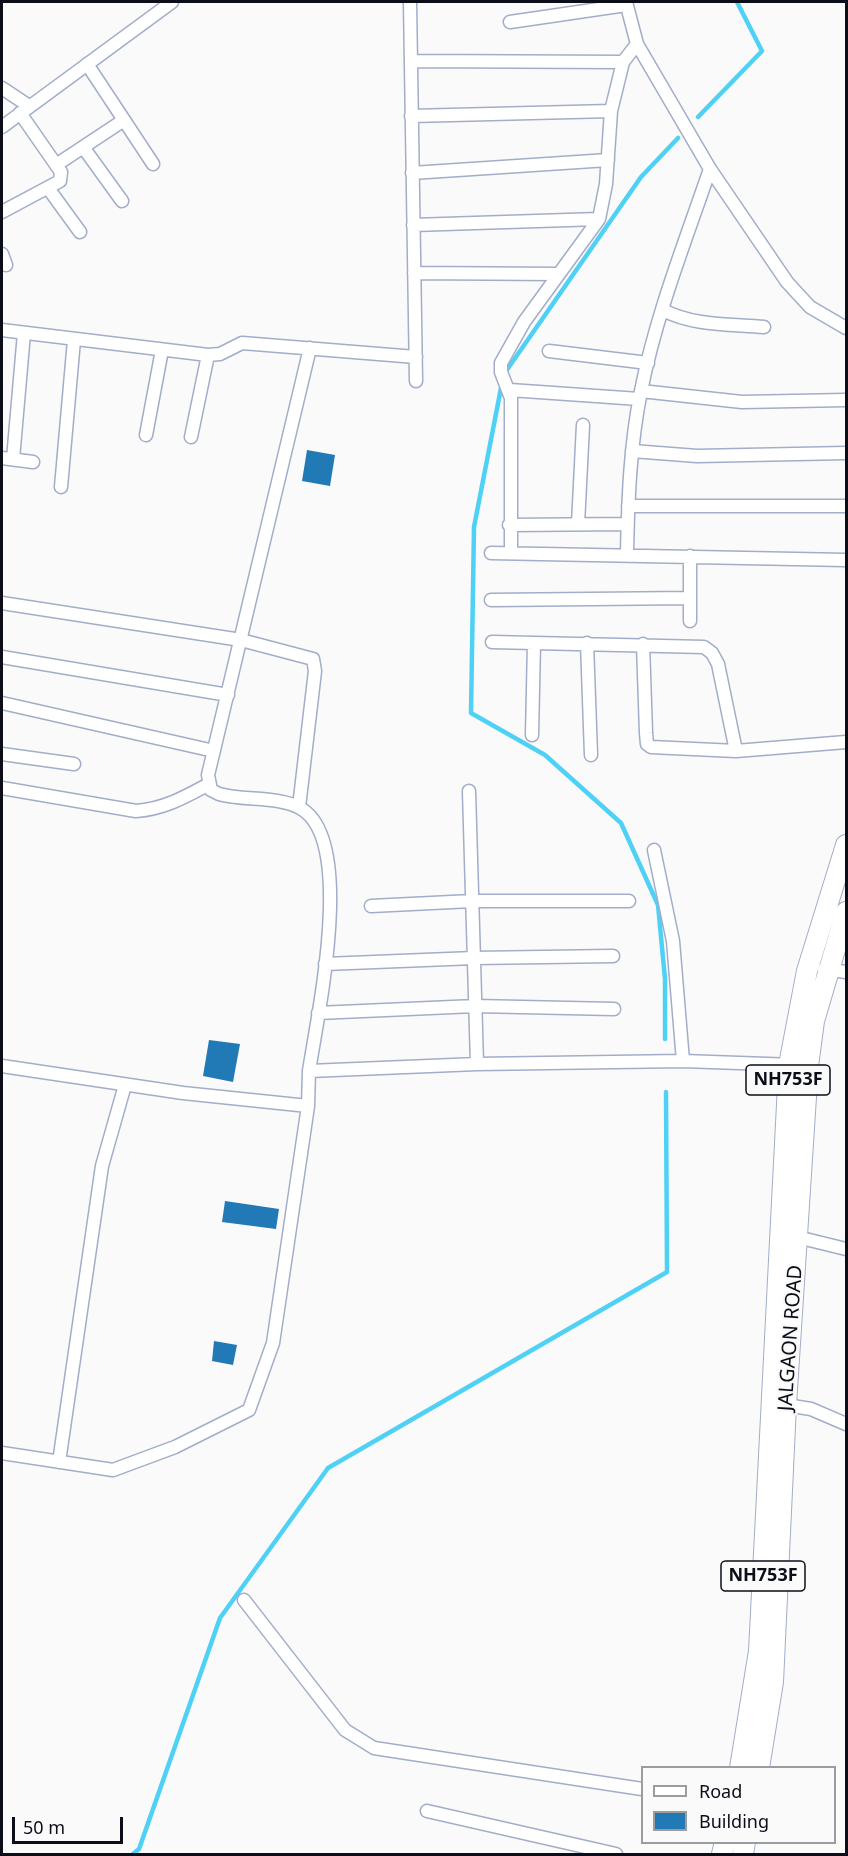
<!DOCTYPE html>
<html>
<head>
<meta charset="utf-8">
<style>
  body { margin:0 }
  #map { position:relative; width:848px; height:1856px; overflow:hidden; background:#fafafa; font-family:"Noto Sans",sans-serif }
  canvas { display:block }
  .frame { position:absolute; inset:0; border:3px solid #0b0e18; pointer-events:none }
  .legend { position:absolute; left:641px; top:1766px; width:195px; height:78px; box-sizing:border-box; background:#fafafa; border:2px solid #9a9ca0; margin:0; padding:8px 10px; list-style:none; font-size:18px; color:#0b0e18 }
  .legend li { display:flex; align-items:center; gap:12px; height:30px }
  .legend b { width:30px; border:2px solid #9a9ca0 }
  .scale { position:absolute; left:12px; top:1817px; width:111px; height:27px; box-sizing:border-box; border:3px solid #0b0e18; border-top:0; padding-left:8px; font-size:18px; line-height:21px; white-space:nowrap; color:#0b0e18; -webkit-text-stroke:4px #fafafa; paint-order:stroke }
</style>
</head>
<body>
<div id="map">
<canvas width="848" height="1856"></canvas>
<div class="frame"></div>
<ul class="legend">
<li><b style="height:8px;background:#fff"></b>Road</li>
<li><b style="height:16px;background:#2179b5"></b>Building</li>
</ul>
<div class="scale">50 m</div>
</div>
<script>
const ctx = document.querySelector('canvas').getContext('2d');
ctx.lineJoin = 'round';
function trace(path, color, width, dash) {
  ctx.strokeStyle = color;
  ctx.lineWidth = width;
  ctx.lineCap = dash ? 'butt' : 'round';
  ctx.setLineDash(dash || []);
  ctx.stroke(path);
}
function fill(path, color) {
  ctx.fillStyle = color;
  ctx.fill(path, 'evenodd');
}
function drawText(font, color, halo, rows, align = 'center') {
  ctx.font = font + ' "Noto Sans",sans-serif';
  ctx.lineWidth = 5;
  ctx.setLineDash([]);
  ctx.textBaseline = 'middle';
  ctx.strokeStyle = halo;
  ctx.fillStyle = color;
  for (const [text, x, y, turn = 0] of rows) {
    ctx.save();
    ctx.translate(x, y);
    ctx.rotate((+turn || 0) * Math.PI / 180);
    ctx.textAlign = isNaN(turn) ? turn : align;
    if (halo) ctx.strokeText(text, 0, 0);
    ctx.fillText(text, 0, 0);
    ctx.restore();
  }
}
const stream = new Path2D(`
  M698,117L762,51L737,2
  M504,374L641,177L678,138
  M501,388L474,527L471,713L545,755L621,823L658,905L665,979V1039
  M133,1854L139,1849L220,1618L328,1468L667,1272L666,1092`);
const building = new Path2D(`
  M307,450L335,455L330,486L302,481Z
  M209,1040L240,1044L233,1082L203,1076Z
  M225,1201L279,1209L276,1229L222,1222Z
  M214,1341L237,1345L233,1365L212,1361Z`);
const minor = new Path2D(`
  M410,2L416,381
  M626,2L637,44L710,169L787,282L810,307L846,328
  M510,22L626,5
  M411,61L623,62
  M87,64L153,164
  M2,88L29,106
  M411,116L611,111
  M2,127L172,2
  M83,147L122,201
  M56,165L124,120
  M412,173L608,160
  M48,188L80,232
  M2,212L60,181L61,172L20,113
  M413,225L599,219
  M2,254L6,265
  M414,273L559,274
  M663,310C693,326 730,324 764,327
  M2,330L208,355L220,354L242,343L416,357
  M549,351L648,363
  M510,390L639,399
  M641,391L742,402L846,400
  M146,435L162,350
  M191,437L208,355
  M632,451L697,456L846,453
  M2,458L33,462
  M13,459L24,333
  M61,487L74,340
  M628,506H846
  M578,524L583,425
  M509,525L627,524
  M511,552V398L501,372V363L524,322L599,219L606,184L611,111L623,62L637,44
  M491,553L846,560
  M627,555C628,500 630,445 641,391C656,315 685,242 710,169
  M690,556V621
  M491,600L689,598
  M2,603L241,640L313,659L315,671L299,807
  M492,642L704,647L712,653L718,664L736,751
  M587,643L591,755
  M643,644L646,733L647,744L651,747L736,751L846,742
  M2,657L228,695
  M2,703L214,751
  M532,735L534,643
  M2,754L74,764
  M2,788L136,811C164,809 185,797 209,784
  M469,791L477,1064L683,1061L795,1065
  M654,850L673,941L683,1061
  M371,906L472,901H629
  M325,964L474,958L613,956
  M824,969L846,972
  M318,1013L475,1006L614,1009
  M2,1066L183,1093L308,1106
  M309,1071C317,1017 357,839 300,808C279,796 243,801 219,794L211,790L208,775L310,348
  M793,1236L846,1249
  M786,1405L811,1409L846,1424
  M2,1453L113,1470L175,1447L249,1410L273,1343L308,1106L309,1071L477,1064
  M59,1462L102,1166L125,1085
  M244,1600L345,1730L374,1748L642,1789
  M427,1811L616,1854`);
const trunk = new Path2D(`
  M740,1768L759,1651L789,1065L807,971L846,845
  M759,1768L773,1682L786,1405L808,1066L814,1021L846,912
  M722,1854L725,1842
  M743,1854L745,1842`);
const shields = [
  [788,1080,84],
  [763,1576,84]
];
const shieldNames = [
  ["NH753F",788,1080],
  ["NH753F",763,1576]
];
const streetNames = [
  ["JALGAON ROAD",791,1338,-86]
];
trace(stream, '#4fd1f6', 4.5);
fill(building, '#2179b5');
trace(minor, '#a2adc8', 15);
trace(trunk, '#a2adc8', 22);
trace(minor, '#fff', 12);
trace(trunk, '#fff', 20);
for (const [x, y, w] of shields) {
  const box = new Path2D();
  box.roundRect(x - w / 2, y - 15, w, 30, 4.5);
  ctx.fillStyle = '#fafafa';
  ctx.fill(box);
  trace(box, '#0b0e18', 1.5);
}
drawText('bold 18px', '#0b0e18', null, shieldNames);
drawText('20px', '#0b0e18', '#fafafa', streetNames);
</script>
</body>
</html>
